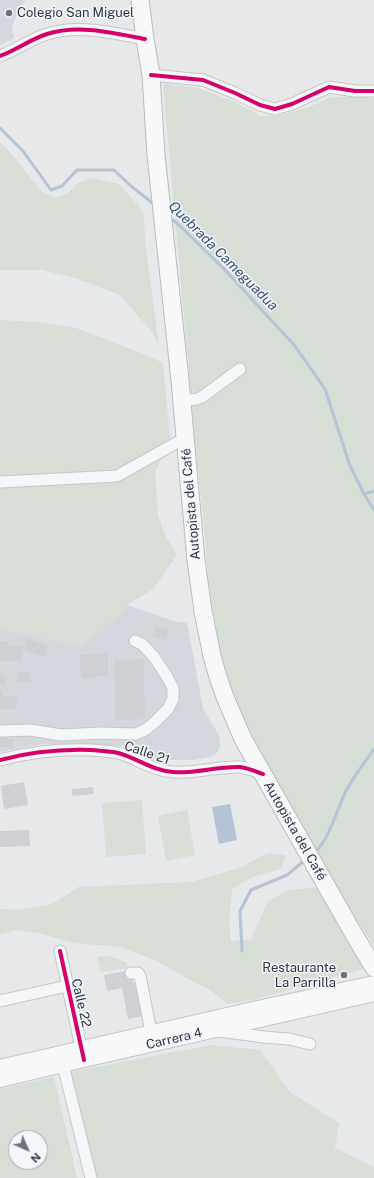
<!DOCTYPE html>
<html>
<head>
<meta charset="utf-8">
<style>
  body { margin:0 }
  #map { position:relative; width:374px; height:1178px; overflow:hidden; background:#e6e8ea; font-family:"Public Sans",sans-serif }
  canvas { display:block }
  .north { position:absolute; left:8px; top:1130px; width:40px; height:40px; box-sizing:border-box; background:#f4f6f9; border:1px solid #a4a8b1; border-radius:50%; rotate:135deg; font-size:11px; font-weight:700; line-height:16px; text-align:center; color:#2b3445 }
  .north::after { content:''; display:block; margin:auto; width:14px; height:18px; background:#6c737f; clip-path:polygon(50% 0,100% 100%,50% 72%,0 100%) }
</style>
</head>
<body>
<div id="map">
<canvas width="374" height="1178"></canvas>
<div class="north">N</div>
</div>
<script>
const ctx = document.querySelector('canvas').getContext('2d');
ctx.lineJoin = 'round';
function fill(path, color) {
  ctx.fillStyle = color;
  ctx.fill(path, 'evenodd');
}
function trace(path, color, width, dash) {
  ctx.strokeStyle = color;
  ctx.lineWidth = width;
  ctx.lineCap = dash ? 'butt' : 'round';
  ctx.setLineDash(dash || []);
  ctx.stroke(path);
}
function drawText(font, color, halo, rows, align = 'center') {
  ctx.font = font + ' "Public Sans",sans-serif';
  ctx.lineWidth = 3;
  ctx.setLineDash([]);
  ctx.textBaseline = 'middle';
  ctx.strokeStyle = halo;
  ctx.fillStyle = color;
  for (const [text, x, y, turn = 0] of rows) {
    ctx.save();
    ctx.translate(x, y);
    ctx.rotate((+turn || 0) * Math.PI / 180);
    ctx.textAlign = isNaN(turn) ? turn : align;
    if (halo) ctx.strokeText(text, 0, 0);
    ctx.fillText(text, 0, 0);
    ctx.restore();
  }
}
const built = new Path2D(`
  M0,0H25L12,25L14,38L0,45Z
  M127,605L176,622H187L203,709L219,735L220,747L217,753L209,757L193,760H162L130,746L44,744L0,752V629L81,646L118,616Z`);
const green = new Path2D(`
  M163,84L198,88L232,101L261,116L281,115L309,107L331,97H364L374,99V946L341,895L256,750L233,699L220,653L209,586L205,535L197,462Z
  M0,142L14,157L42,192L55,198L67,194L78,183L91,178L119,184L143,211L146,248L159,347L152,332L120,295L75,278L42,270H0Z
  M0,320L36,322L76,328L141,353L163,363L170,439L155,473L158,515L165,535L177,555L153,589L127,605L118,616L81,646L0,629Z
  M142,800L146,854L106,857L102,803Z
  M187,810L195,855L166,861L158,816Z
  M268,853L286,855L281,869L255,876L232,889L229,923L231,941L251,940L268,901L289,890L318,887L363,969L257,999L228,1004L207,988L188,979L157,961L121,947L74,943L38,933L17,930L0,934V909L19,910L52,904L78,887L191,882L239,868Z
  M109,956L126,962L128,968L101,972L97,957Z
  M211,1045L260,1050L290,1092L339,1123L335,1148L374,1167V1178H95V1170L81,1118L71,1072Z
  M54,1077L77,1178H0V1089ZM16,1138H40V1162H16Z`);
const water = new Path2D(`
  M230,804L237,840L219,844L212,807Z`);
const stream = new Path2D(`
  M0,128L23,151L51,190L62,186L77,170H114L131,186L155,205
  M169,217L180,226L224,269L295,346L325,389L350,466L364,494L374,510
  M364,494L374,491
  M314,853C328,842 337,810 345,793C352,779 365,762 374,749
  M242,951L240,911L251,890L287,875L305,860`);
const building = new Path2D(`
  M155,626L169,630L166,640L153,636Z
  M27,638L48,646L44,657L23,649Z
  M0,641H8V646H22V661H0Z
  M108,654V676H95V679H81L80,655Z
  M144,659L145,719L115,720L114,660Z
  M17,672H30V682L17,681Z
  M0,675L7,676L5,685L0,684Z
  M0,690H3V696H17L16,709H0Z
  M0,737L14,739L12,748L0,746Z
  M24,782L28,805L4,809L1,786Z
  M93,787L94,794L72,796V789Z
  M29,830L30,846L0,847V831Z
  M130,970L134,985H136L137,990L138,989L143,1016L128,1019L122,988L107,991L104,975Z`);
const minor = new Path2D(`
  M0,56C16,50 31,39 47,34C79,24 113,33 145,39
  M151,75L203,80L235,93L260,105L275,109L292,104L329,87L355,91H374
  M182,401L197,399L202,397L240,369
  M0,482L117,476L185,438
  M0,731L31,730L61,735L101,733L136,734L145,730L155,722L168,709L173,699V688L166,675L154,657L142,644L135,641
  M0,760C30,752 60,749 91,750C100,751 109,751 118,753C137,758 153,771 173,772C195,774 217,766 240,767C248,768 255,771 263,774
  M60,951L83,1056
  M131,973H138L140,976L151,1032
  M0,1001L67,986
  M219,1031L264,1037L289,1039L310,1044
  M63,1065L91,1178`);
const major = new Path2D(`
  M0,1067L253,1009L374,983
  M0,1080L84,1060L374,994`);
const highway = new Path2D(`
  M140,0L145,39L151,75L156,155L180,380L196,560L203,611L212,656L218,677L225,697L243,739L352,931L374,968`);
const cycleway = new Path2D(`
  M0,56C16,50 31,39 47,34C79,24 113,33 145,39
  M151,75L203,80L235,93L260,105L275,109L292,104L329,87L355,91H374
  M0,760C30,752 60,749 91,750C100,751 109,751 118,753C137,758 153,771 173,772C195,774 217,766 240,767C248,768 255,771 263,774
  M60,951L84,1060`);
const markers = [
  [9,13,4,"#6c737f"],
  [344,975,4,"#6c737f"]
];
const poiNames = [
  ["Colegio San Miguel",17,13],
  ["Restaurante",336,968,"right"],
  ["La Parrilla",336,983,"right"]
];
const streetNames = [
  ["Autopista del Café",191,504,-95],
  ["Calle 21",147,753,19],
  ["Autopista del Café",295,831,60],
  ["Calle 22",81,1003,77],
  ["Carrera 4",174,1039,-13]
];
const waterNames = [
  ["Quebrada Cameguadua",223,256,45]
];
fill(built, '#d4d7dd');
fill(green, '#d6ded6');
fill(water, '#b4c4d5');
trace(stream, '#b4c4d5', 3);
fill(building, '#ced0d3');
trace(minor, '#c4c6c8', 13);
trace(major, '#c2c5c8', 16);
trace(highway, '#b8bbbf', 19);
trace(minor, '#f5f6f7', 11);
trace(major, '#f8f8f8', 14);
trace(highway, '#f8f8f8', 17);
trace(cycleway, '#d6006c', 4);
for (const [x, y, r, color] of markers) {
  const dot = new Path2D();
  dot.arc(x, y, r, 0, 2 * Math.PI);
  ctx.fillStyle = color;
  ctx.fill(dot);
  trace(dot, '#f4f6f9', 1.5);
}
drawText('13px', '#2b3445', '#f4f6f9', poiNames, 'left');
drawText('13px', '#2b3445', '#f4f6f9', streetNames);
drawText('italic 14px', '#34527a', '#f4f6f9', waterNames);
</script>
</body>
</html>
